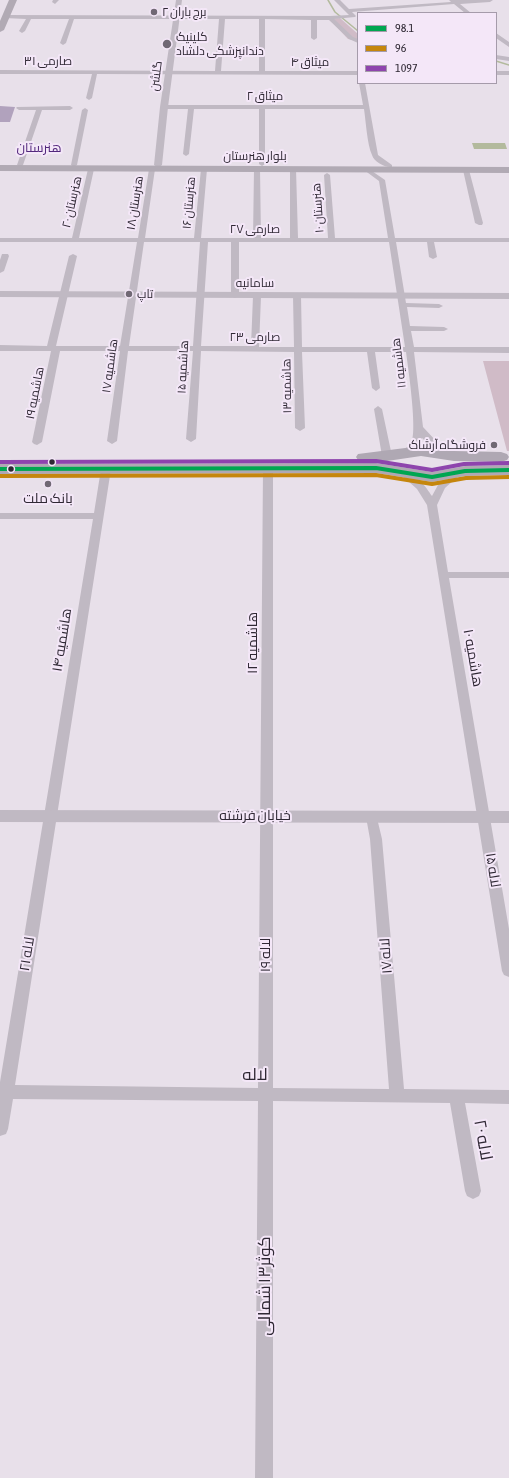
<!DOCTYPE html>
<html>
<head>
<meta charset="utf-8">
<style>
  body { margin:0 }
  #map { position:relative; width:509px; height:1478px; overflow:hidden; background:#e8e0ea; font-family:"Asap Condensed",sans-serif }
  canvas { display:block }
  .legend { position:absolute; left:357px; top:12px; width:140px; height:72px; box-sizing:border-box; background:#f4e7f8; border:1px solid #a59baa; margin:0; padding:5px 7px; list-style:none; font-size:12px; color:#2f2834 }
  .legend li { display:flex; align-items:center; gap:8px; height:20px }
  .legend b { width:20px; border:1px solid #a59baa }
</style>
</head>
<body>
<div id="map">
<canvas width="509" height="1478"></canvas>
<ul class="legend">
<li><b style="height:5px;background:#00a651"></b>98.1</li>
<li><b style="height:5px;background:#c5860d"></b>96</li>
<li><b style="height:5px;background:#8e44ad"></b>1097</li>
</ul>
</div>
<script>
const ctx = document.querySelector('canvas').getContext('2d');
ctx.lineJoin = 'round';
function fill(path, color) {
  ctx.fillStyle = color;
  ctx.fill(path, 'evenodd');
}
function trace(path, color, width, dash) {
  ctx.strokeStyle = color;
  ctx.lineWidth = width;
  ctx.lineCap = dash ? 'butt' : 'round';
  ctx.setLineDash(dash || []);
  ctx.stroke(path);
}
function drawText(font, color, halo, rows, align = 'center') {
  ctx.font = font + ' "Asap Condensed",Cairo,sans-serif';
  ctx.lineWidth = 4;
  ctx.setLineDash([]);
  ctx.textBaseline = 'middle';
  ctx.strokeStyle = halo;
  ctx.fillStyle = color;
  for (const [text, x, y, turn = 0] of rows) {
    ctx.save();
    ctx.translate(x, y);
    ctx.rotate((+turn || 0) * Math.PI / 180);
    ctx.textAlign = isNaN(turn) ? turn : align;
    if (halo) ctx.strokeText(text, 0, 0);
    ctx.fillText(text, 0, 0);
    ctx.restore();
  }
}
const green = new Path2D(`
  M340,18L358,34V41L348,39L329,19Z
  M483,361H509V451H507Z`);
const water = new Path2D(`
  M472,143H505L507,149H474Z`);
const stream = new Path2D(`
  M328,0L335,12L358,31
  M496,61L509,65`);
const building = new Path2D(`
  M0,106L15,107L10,122H0Z`);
const minor = new Path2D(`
  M53,0H59L55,4L52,2Z
  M334,0H340L349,9L451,2L449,0H493L490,2L460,4L471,13H465L454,4L352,12L356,16L355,17L334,19L353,37L358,39V43L349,39L329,20H317V38L314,40L311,38V20L265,19V71H358V75L97,74L92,98L89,100L86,98L92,74H0V70L215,71L219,19H74L66,43L63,45L60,43L69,19H31L25,31L22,33L19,31L26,19L4,18L3,17L6,15L330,16L349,15ZM225,19H259V71H221Z
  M496,33L509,42V47L496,38Z
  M496,55L509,57V61L496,59Z
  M496,71H509V75H496Z
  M359,83H365L378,155L392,165V167C386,168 374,162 372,155C367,144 366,122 364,109H265V164L262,166L259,164V109H194L189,154L186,156L183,154L188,109H164L161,107L164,105H363Z
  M17,107L70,106L73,108L70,110H42L23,165L20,167L17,165L36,110H19L16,108Z
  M85,108L88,110L77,165L74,167L71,165L82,110Z
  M152,167L155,169L145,238H194L201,169L204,167L207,169L201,238H253L254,169L257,167L260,169L261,238H290V169L293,167L296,169L298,238H328L324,175L327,173L330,175L335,238H388L379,181L364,170V168L366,167L385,180L395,238H509V242H434L437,257L433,259L429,257L427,242H396L406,303L439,304L443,306L439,308L407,307L410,326L444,327L448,329L444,331H411L414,347H509V353L414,352L423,427L437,442L457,454L459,456L457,458C447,460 429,445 422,438C421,448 410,454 401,457L396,454C401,449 408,449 411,443C418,433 408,367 406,352H375L380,388L376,391L372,388L367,352H302L305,428L300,431L295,428L294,352L201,351L196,439L191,442L186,439L193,351H128L117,441L112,444L107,441L120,351H60L42,442L37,445L34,444L32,442L51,351H0V345L47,346L69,256L73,254L77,256L56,346H120L137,242H0V238H72L88,169L91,167L94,169L79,238H138L149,169ZM144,242H200L193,346H129ZM208,242H231V296L235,298L239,296V242H389L405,347H302L301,296L297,294L293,296L294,347H259L261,296L257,294L253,296L251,346H201Z
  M466,168L469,170L483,223L482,225H479L475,223L463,170Z
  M2,254H8L9,256L4,271L0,273V260Z
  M378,406L382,409L392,456L387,459L382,456L374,409Z
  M106,466L111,469L15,1085L258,1088L263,469L268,466L273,469V1088L389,1089L370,839L366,817L368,814L372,812L376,814L382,839L404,1089L509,1090V1104L465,1103L481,1191L479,1196L473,1199L467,1196L465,1191L450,1103L273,1101V1478H255L258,1101L13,1099L8,1129L6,1134L0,1136V1082L93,519H0V513H94L101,469Z
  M458,469L463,472L445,488L437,505L448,572H509V578H449L509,929V977L504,975L502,971L427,505L417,489L399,473L401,471C413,468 426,487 432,496L438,485L455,470Z`);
const tertiary = new Path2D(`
  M176,0H182L168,107L162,165L158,168L154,165L160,107Z
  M0,291L509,293V299L0,297Z
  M0,810L509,811V823L0,822Z`);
const secondary = new Path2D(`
  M9,0H17L4,30L0,32V21Z
  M0,165L509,167V173L0,171Z`);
const primary = new Path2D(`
  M421,446L454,451L501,452L507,454L509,457L507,460L501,462L454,461L421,456L387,461L364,462L358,460L356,457L358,454Z
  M376,463L432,472L465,466L509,465V475L465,476L432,482L376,473L0,474V464Z`);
const bus1 = new Path2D(`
  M0,469L376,468L432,477L465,471L509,470`);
const bus2 = new Path2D(`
  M0,476L376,475L432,484L466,478L509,477`);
const bus3 = new Path2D(`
  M0,462L376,461L432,470L464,464L509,463`);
const markers = [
  [154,12,4,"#706874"],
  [167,44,5,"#706874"],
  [129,294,4,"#706874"],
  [494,445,4,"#706874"],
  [52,462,3.5,"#2f2834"],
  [11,469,3.5,"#2f2834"],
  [48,484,4,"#706874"]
];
const farPoinames = [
  ["برج باران ۲",162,12],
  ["کلینیک",176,37],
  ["دندانپزشکی دلشاد",176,51],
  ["تاپ",137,294],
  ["فروشگاه آرشاک",486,445,"right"]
];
const farStreetnames = [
  ["صارمی ۳۱",48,61],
  ["میثاق ۴",310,62],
  ["گلشن",156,76,-82],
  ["میثاق ۲",265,96],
  ["بلوار هنرستان",255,156],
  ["هنرستان ۲۰",72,202,-77],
  ["هنرستان ۱۸",135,203,-81],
  ["هنرستان ۱۶",189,203,-85],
  ["هنرستان ۱۰",318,208,-94],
  ["صارمی ۲۷",255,229],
  ["سامانیه",255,283],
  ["صارمی ۲۳",255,337],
  ["هاشمیه ۱۱",399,363,-97],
  ["هاشمیه ۱۷",110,366,-82],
  ["هاشمیه ۱۵",183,367,-87],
  ["هاشمیه ۱۳",287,386,-91],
  ["هاشمیه ۱۹",35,393,-79]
];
const farNeighbourhoodnames = [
  ["هنرستان",39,148]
];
const poiNames = [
  ["بانک ملت",48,499]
];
const streetNames = [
  ["هاشمیه ۱۴",62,640,-81],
  ["هاشمیه ۱۲",253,643,-90],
  ["هاشمیه ۱۰",473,658,80],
  ["خیابان فرشته",255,816],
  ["لاله ۱۵",493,870,81],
  ["لاله ۲۱",27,954,-81],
  ["لاله ۱۹",266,955,-90],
  ["لاله ۱۷",386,956,-94]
];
const nearStreetnames = [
  ["لاله",255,1075],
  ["لاله ۲۰",483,1140,80],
  ["کوثر۱۳ شمالی",265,1286,-90]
];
fill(green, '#d0bbc7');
fill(water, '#b3ba9d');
trace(stream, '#b3ba9d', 1.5);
fill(building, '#b1a2bd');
fill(minor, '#c0b9c3');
fill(tertiary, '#c0b9c3');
fill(secondary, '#b1aab4');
fill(primary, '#afa8b3');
trace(bus1, '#00a651', 4);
trace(bus2, '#c5860d', 4);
trace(bus3, '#8e44ad', 4);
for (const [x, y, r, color] of markers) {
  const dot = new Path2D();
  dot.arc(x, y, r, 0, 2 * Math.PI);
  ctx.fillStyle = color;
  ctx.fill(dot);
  trace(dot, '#f4e7f8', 1.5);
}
drawText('12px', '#2f2834', '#f4e7f8', farPoinames, 'left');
drawText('12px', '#2f2834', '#f4e7f8', farStreetnames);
drawText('13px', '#52277c', '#f4e7f8', farNeighbourhoodnames);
drawText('14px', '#2f2834', '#f4e7f8', poiNames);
drawText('14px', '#2f2834', '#f4e7f8', streetNames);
drawText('17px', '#2f2834', '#f4e7f8', nearStreetnames);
</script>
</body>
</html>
